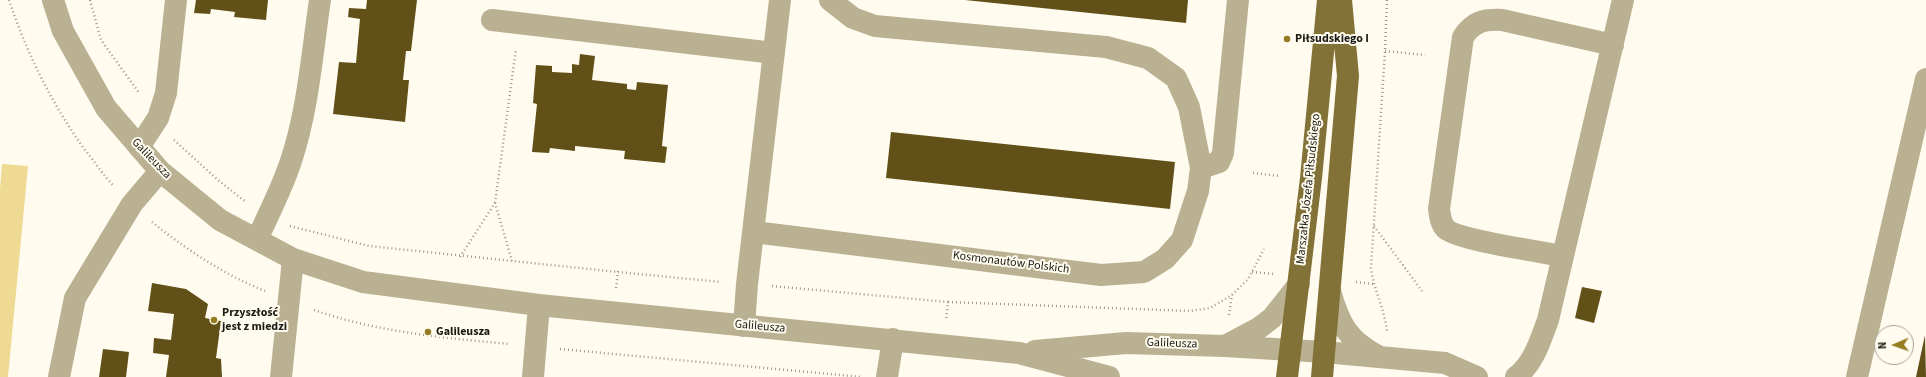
<!DOCTYPE html>
<html>
<head>
<meta charset="utf-8">
<style>
  body { margin:0 }
  #map { position:relative; width:1926px; height:377px; overflow:hidden; background:#fffbee; font-family:"Source Sans 3",sans-serif }
  canvas { display:block }
  .north { position:absolute; left:1874px; top:325px; width:40px; height:40px; box-sizing:border-box; background:#fffbee; border:1px solid #a4a197; border-radius:50%; rotate:268deg; font-size:11px; font-weight:700; line-height:16px; text-align:center; color:#1c1b15 }
  .north::after { content:''; display:block; margin:auto; width:14px; height:18px; background:#947c23; clip-path:polygon(50% 0,100% 100%,50% 72%,0 100%) }
</style>
</head>
<body>
<div id="map">
<canvas width="1926" height="377"></canvas>
<div class="north">N</div>
</div>
<script>
const ctx = document.querySelector('canvas').getContext('2d');
ctx.lineJoin = 'round';
function fill(path, color) {
  ctx.fillStyle = color;
  ctx.fill(path, 'evenodd');
}
function trace(path, color, width, dash) {
  ctx.strokeStyle = color;
  ctx.lineWidth = width;
  ctx.lineCap = dash ? 'butt' : 'round';
  ctx.setLineDash(dash || []);
  ctx.stroke(path);
}
function drawText(font, color, halo, rows, align = 'center') {
  ctx.font = font + ' "Source Sans 3",sans-serif';
  ctx.lineWidth = 4;
  ctx.setLineDash([]);
  ctx.textBaseline = 'middle';
  ctx.strokeStyle = halo;
  ctx.fillStyle = color;
  for (const [text, x, y, turn = 0] of rows) {
    ctx.save();
    ctx.translate(x, y);
    ctx.rotate((+turn || 0) * Math.PI / 180);
    ctx.textAlign = isNaN(turn) ? turn : align;
    if (halo) ctx.strokeText(text, 0, 0);
    ctx.fillText(text, 0, 0);
    ctx.restore();
  }
}
const green = new Path2D(`
  M2,164L28,166L8,377H0V189Z`);
const building = new Path2D(`
  M196,0H268L266,20L234,17L235,12L211,9L210,14L194,13Z
  M367,0H417L411,51H406L403,80H409L405,122L333,114L339,62L356,63L360,19L348,17L349,8L366,9Z
  M965,0H1188L1186,23Z
  M580,54L595,56L592,80L627,84V89L636,90L637,82L668,85L662,146L667,147L665,163L624,159L625,151L575,146V151L550,148L549,153L532,152L537,104L533,103L536,65L552,66V72L572,73V64L579,65Z
  M891,132L1175,162L1170,209L886,178Z
  M152,283L186,289L208,304L205,318L221,321L216,358L221,359L222,377H166L169,355L153,353L154,338L171,340L174,314L148,311Z
  M1582,287L1602,291L1594,323L1575,318Z
  M1925,335L1926,377H1916Z
  M103,349L129,352L126,377H99Z`);
const path = new Path2D(`
  M9,0C27,54 52,104 85,150C95,162 103,175 114,186
  M90,0L101,40L139,93
  M1387,0L1385,51L1371,268C1374,291 1385,310 1387,332
  M1385,51L1425,55
  M174,140L218,180L246,202
  M1253,173L1279,176
  M495,203L516,49
  M152,222C187,250 223,274 265,291
  M290,226L369,246L618,272
  M1374,226L1422,291
  M460,257L495,203L512,261
  M1252,272L1274,274
  M1356,282L1373,284
  M772,286L948,302L946,321
  M616,288L618,272L721,282
  M948,302L1190,311L1210,308L1232,295L1248,279L1264,249
  M314,310C377,332 443,338 510,344
  M1229,315L1232,295
  M560,349L862,377`);
const minor = new Path2D(`
  M53,0L63,31L106,108L160,171L220,220L293,259L363,282L539,305L1019,353L1109,377
  M492,20L774,53
  M139,147L158,118L166,93L176,0
  M1201,168L1219,162L1223,153L1238,0
  M754,232L1101,275L1144,272L1165,259L1182,240L1198,191L1201,168L1189,107L1176,78L1148,58L1106,47L875,26L853,18L830,0
  M257,239C269,214 282,188 291,161C308,110 312,54 320,0
  M1563,256C1543,252 1458,240 1446,229C1441,224 1440,217 1439,209L1463,37C1473,22 1483,19 1502,20L1613,45
  M1330,291C1339,323 1347,340 1378,356
  M744,326L747,284L780,0
  M1225,346L1259,328L1272,318L1299,284
  M1035,351L1126,343L1225,346L1324,352L1445,363L1477,377
  M59,377L75,298L132,204L160,171
  M281,377L293,259
  M533,377L539,305
  M887,377L893,339
  M1516,377C1534,363 1540,341 1548,320L1623,0
  M1857,377L1926,79`);
const major = new Path2D(`
  M1287,377L1311,178L1328,0
  M1322,377L1348,76L1341,0`);
const markers = [
  [1287,39,4,"#947c23"],
  [214,320,4,"#947c23"],
  [428,332,4,"#947c23"]
];
const poiNames = [
  ["Piłsudskiego I",1295,39],
  ["Przyszłość",222,313],
  ["jest z miedzi",222,327],
  ["Galileusza",436,332]
];
const streetNames = [
  ["Galileusza",151,159,46],
  ["Marszałka Józefa Piłsudskiego",1309,189,-84],
  ["Kosmonautów Polskich",1011,263,7],
  ["Galileusza",760,327,5],
  ["Galileusza",1172,344,2]
];
fill(green, '#efda93');
fill(building, '#615119');
trace(path, '#9c9a90', 2.5, [1, 3]);
trace(minor, '#bab192', 22);
trace(major, '#837237', 22);
for (const [x, y, r, color] of markers) {
  const dot = new Path2D();
  dot.arc(x, y, r, 0, 2 * Math.PI);
  ctx.fillStyle = color;
  ctx.fill(dot);
  trace(dot, '#fffbee', 1.5);
}
drawText('bold 12px', '#1c1b15', '#fffbee', poiNames, 'left');
drawText('12px', '#1c1b15', '#fffbee', streetNames);
</script>
</body>
</html>
